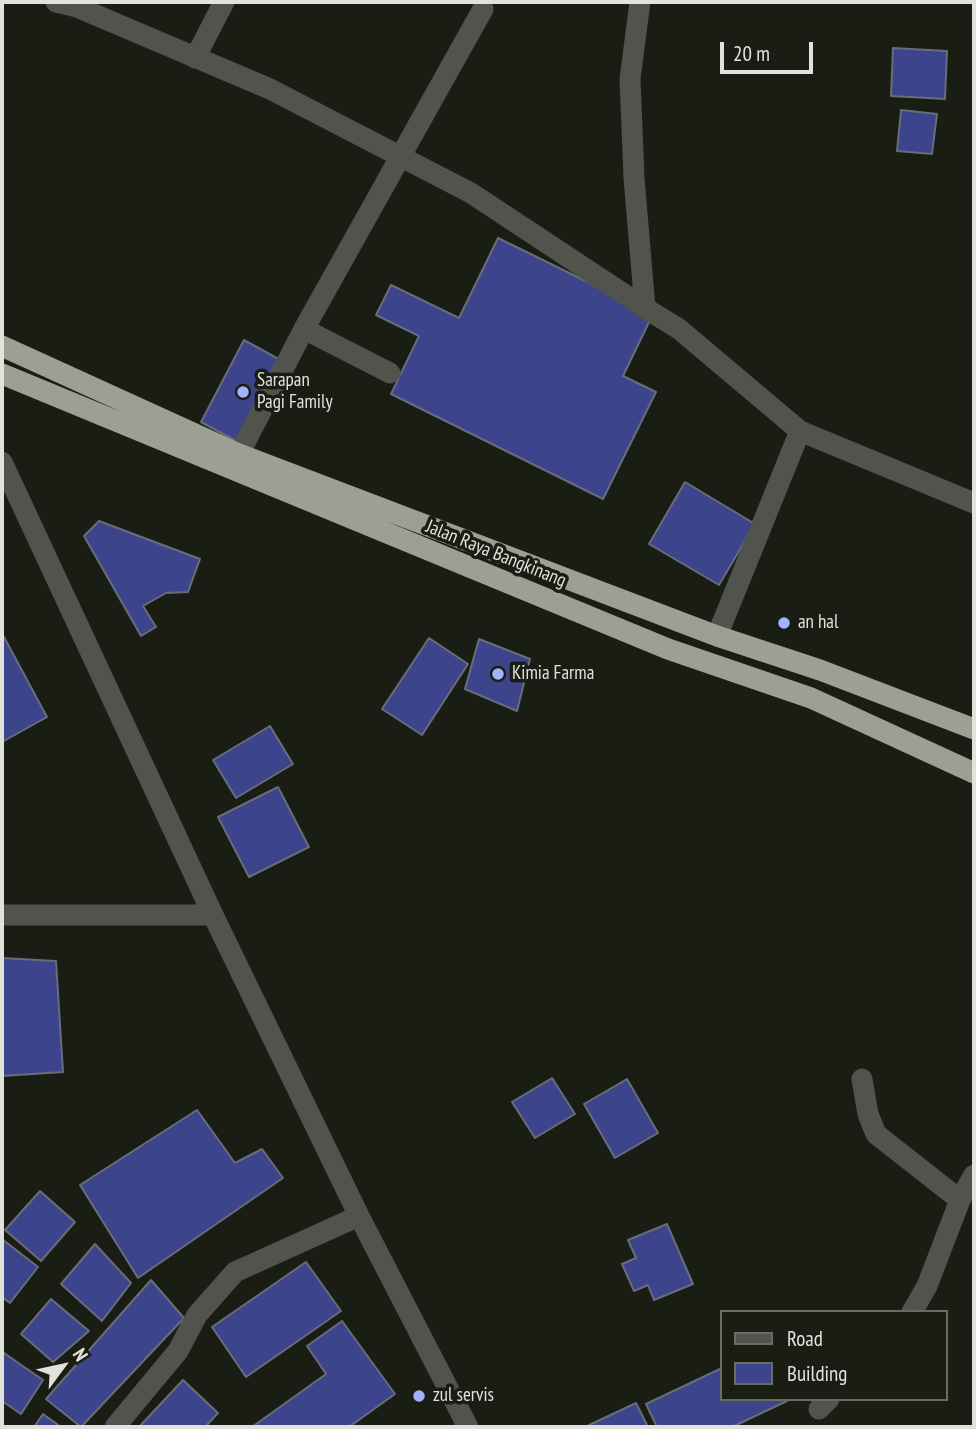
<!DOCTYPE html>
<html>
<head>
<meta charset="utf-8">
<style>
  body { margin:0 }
  #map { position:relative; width:976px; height:1429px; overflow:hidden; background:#191d13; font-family:"PT Sans Narrow",sans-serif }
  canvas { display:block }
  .frame { position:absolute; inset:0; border:4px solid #e0e2db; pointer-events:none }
  .legend { position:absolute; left:720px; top:1310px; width:228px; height:91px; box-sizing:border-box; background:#191d13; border:2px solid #696c63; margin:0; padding:9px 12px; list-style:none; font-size:21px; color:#e0e2db }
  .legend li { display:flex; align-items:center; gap:14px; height:35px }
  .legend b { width:35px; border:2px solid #696c63 }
  .north { position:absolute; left:28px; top:1331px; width:70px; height:70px; -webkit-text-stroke:5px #191d13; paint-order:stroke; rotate:57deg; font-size:19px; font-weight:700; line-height:28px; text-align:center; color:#e0e2db }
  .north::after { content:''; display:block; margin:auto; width:24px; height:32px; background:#e0e2db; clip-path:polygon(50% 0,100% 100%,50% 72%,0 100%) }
  .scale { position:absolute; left:720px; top:42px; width:93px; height:32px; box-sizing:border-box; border:4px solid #e0e2db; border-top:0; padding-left:9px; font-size:21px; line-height:24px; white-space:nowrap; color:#e0e2db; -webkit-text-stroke:5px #191d13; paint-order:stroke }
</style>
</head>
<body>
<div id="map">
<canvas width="976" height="1429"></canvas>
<div class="frame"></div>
<ul class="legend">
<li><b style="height:9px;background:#51534d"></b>Road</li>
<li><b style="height:19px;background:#3c458c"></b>Building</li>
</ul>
<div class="north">N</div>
<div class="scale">20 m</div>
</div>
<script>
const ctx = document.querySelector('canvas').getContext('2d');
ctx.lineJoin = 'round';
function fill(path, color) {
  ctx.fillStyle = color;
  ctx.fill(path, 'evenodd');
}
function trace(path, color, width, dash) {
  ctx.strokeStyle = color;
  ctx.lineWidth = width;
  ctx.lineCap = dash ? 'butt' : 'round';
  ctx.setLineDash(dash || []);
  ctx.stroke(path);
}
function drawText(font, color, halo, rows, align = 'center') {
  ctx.font = font + ' "PT Sans Narrow",sans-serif';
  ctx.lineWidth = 7;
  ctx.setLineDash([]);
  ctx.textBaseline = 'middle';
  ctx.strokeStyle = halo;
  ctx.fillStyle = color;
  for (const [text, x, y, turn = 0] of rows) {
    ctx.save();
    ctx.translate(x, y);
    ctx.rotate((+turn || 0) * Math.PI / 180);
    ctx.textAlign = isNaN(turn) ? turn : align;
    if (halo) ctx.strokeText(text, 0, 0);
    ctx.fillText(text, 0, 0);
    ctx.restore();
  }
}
const building = new Path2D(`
  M893,48L947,51L945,99L891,96Z
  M901,110L937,114L932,154L897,151Z
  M498,238L653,314L623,376L656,392L603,499L391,394L419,336L376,315L391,285L459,318Z
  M244,340L284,362L240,443L201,422Z
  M685,482L755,524L719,585L649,544Z
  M99,521L200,559L188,592L166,593L143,606L156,627L141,636L84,536Z
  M4,637L47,717L2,742V638Z
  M429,638L468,664L422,735L382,709Z
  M479,639L530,659L517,711L465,689Z
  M270,726L293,764L236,798L213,760Z
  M278,787L309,847L249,877L218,817Z
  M2,958L56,961L63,1072L2,1076Z
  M552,1078L575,1114L535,1138L512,1102Z
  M627,1079L658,1133L615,1158L584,1104Z
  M197,1110L235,1163L262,1149L283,1178L138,1278L80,1185Z
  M40,1191L75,1222L41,1261L5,1230Z
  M667,1224L693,1284L654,1300L648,1285L634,1291L622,1264L636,1258L628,1240Z
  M2,1239L38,1267L10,1303L2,1297Z
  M95,1244L131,1283L102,1321L61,1284Z
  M306,1262L341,1311L246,1377L212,1327Z
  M151,1280L184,1318L81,1427L46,1399Z
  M51,1299L89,1331L53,1362L21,1334Z
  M342,1321L395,1394L349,1427H252L326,1374L307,1346Z
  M4,1353L43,1380L21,1414L2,1401V1357Z
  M722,1368V1399H786L787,1401L732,1427H657L646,1404Z
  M183,1380L218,1413L205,1427H139Z
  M636,1403L648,1427H585Z
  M43,1414L61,1427H34Z`);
const minor = new Path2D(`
  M56,2L77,7L270,89L471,193L645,308L679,329L800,431L974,503
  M640,2L630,79L634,178L645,308
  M195,58L224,2
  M304,329L390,373
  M239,454L304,329L483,9
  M2,462L213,915L359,1216L468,1427
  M717,636L800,431
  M2,915H213
  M862,1079L868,1114L876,1134L960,1200
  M912,1312L927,1286L960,1200L974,1175
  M819,1409L829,1399
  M115,1427L178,1351L197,1315L235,1272L359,1216`);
const highway = new Path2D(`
  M2,346L239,454L717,636L820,670L974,729
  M2,374L668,649L811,698L974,773`);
const markers = [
  [243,392,7,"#a3b2fd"],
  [784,623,7,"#a3b2fd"],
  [498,674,7,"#a3b2fd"],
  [419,1396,7,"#a3b2fd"]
];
const poiNames = [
  ["Sarapan",257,381],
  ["Pagi Family",257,403],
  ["an hal",798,623],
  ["Kimia Farma",512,674],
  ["zul servis",433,1396]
];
const streetNames = [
  ["Jalan Raya Bangkinang",496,554,22]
];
fill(building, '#3c458c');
trace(building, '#696c79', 2);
trace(minor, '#51534d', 21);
trace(highway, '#9ca093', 21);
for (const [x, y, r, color] of markers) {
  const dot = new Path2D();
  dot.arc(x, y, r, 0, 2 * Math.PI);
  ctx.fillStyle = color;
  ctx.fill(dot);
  trace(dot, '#191d13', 2.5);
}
drawText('19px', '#e0e2db', '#191d13', poiNames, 'left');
drawText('19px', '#e0e2db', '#191d13', streetNames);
</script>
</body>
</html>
